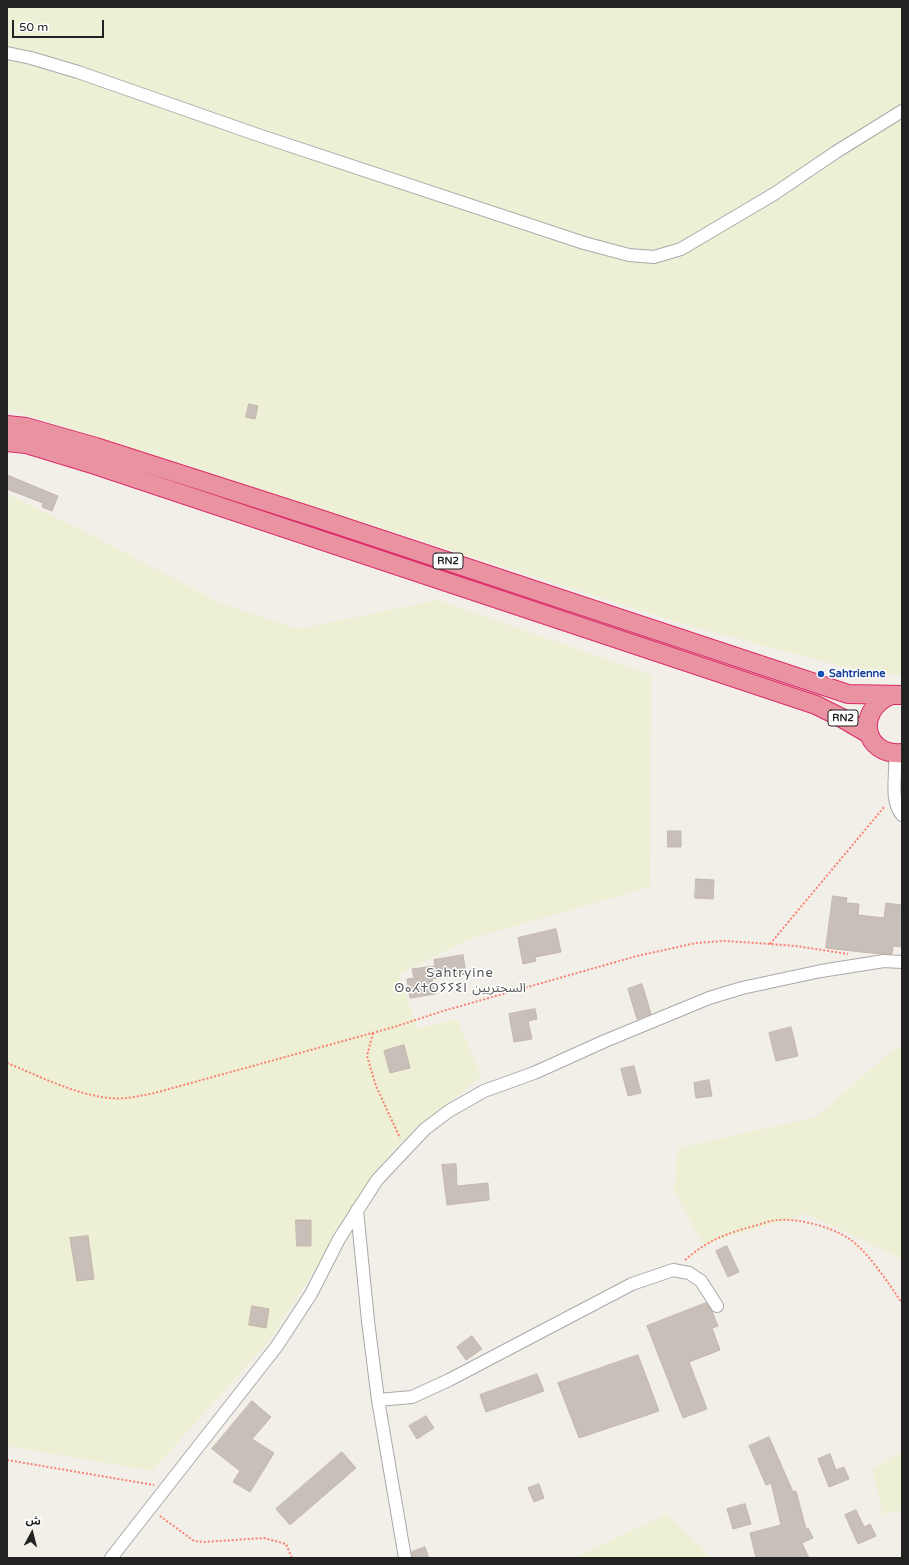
<!DOCTYPE html>
<html>
<head>
<meta charset="utf-8">
<style>
  body { margin:0 }
  #map { position:relative; width:909px; height:1565px; overflow:hidden; background:#f2efe9; font-family:"Varela Round","Noto Sans Arabic",sans-serif }
  canvas { display:block }
  .frame { position:absolute; inset:0; border:8px solid #222; pointer-events:none }
  .north { position:absolute; left:12px; top:1513px; width:40px; height:40px; -webkit-text-stroke:3px #fff; paint-order:stroke; rotate:7deg; font-size:11px; font-weight:700; line-height:16px; text-align:center; color:#222 }
  .north::after { content:''; display:block; margin:auto; width:14px; height:18px; background:#222; clip-path:polygon(50% 0,100% 100%,50% 72%,0 100%) }
  .scale { position:absolute; left:12px; top:20px; width:92px; height:18px; box-sizing:border-box; border:2px solid #222; border-top:0; padding-left:5px; font-size:12px; line-height:14px; white-space:nowrap; color:#222; -webkit-text-stroke:3px #fff; paint-order:stroke }
</style>
</head>
<body>
<div id="map">
<canvas width="909" height="1565"></canvas>
<div class="frame"></div>
<div class="north">ش</div>
<div class="scale">50 m</div>
</div>
<script>
const ctx = document.querySelector('canvas').getContext('2d');
ctx.lineJoin = 'round';
function fill(path, color) {
  ctx.fillStyle = color;
  ctx.fill(path, 'evenodd');
}
function trace(path, color, width, dash) {
  ctx.strokeStyle = color;
  ctx.lineWidth = width;
  ctx.lineCap = dash ? 'butt' : 'round';
  ctx.setLineDash(dash || []);
  ctx.stroke(path);
}
function drawText(font, color, halo, rows, align = 'center') {
  ctx.font = font + ' "Varela Round","Noto Sans Arabic","Noto Sans Tifinagh",sans-serif';
  ctx.lineWidth = 3;
  ctx.setLineDash([]);
  ctx.textBaseline = 'middle';
  ctx.strokeStyle = halo;
  ctx.fillStyle = color;
  for (const [text, x, y, turn = 0] of rows) {
    ctx.save();
    ctx.translate(x, y);
    ctx.rotate((+turn || 0) * Math.PI / 180);
    ctx.textAlign = isNaN(turn) ? turn : align;
    if (halo) ctx.strokeText(text, 0, 0);
    ctx.fillText(text, 0, 0);
    ctx.restore();
  }
}
const farmland = new Path2D(`
  M7,7H902V676L848,668L683,624L7,409Z
  M7,494L88,533L220,603L298,629L438,600L651,675L650,887L470,939L399,974L418,1029L457,1019L481,1076L393,1150L268,1342L152,1471L7,1446Z
  M902,1046V1263L900,1258L807,1214L703,1244L674,1191L678,1148L816,1117L894,1049Z
  M902,1452V1510L883,1515L872,1469Z
  M667,1514L712,1558H573Z`);
const building = new Path2D(`
  M249,404L258,406L255,419L246,417Z
  M7,475L58,496L52,511L42,507L43,503L7,489Z
  M668,831H681V847H668Z
  M696,879L714,880L713,899L695,898Z
  M833,896L847,898L846,903L859,904L858,915L884,918L886,903L902,905V947L893,946L892,954H880L826,948Z
  M556,929L561,952L535,957L536,961L523,964L518,938Z
  M463,955L466,974L432,979L435,994L410,998L407,979L414,978L412,969L435,966L434,960Z
  M642,984L651,1014L637,1019L628,989Z
  M535,1009L537,1019L528,1021L532,1039L514,1042L509,1014Z
  M791,1027L798,1056L776,1061L769,1033Z
  M404,1045L410,1068L390,1073L384,1051Z
  M634,1066L641,1093L628,1096L621,1069Z
  M709,1080L712,1096L696,1098L694,1083Z
  M456,1164L457,1186L488,1183L489,1200L447,1205L442,1165Z
  M296,1220H311V1246H297Z
  M88,1236L94,1279L77,1281L70,1238Z
  M727,1246L739,1272L728,1277L716,1251Z
  M706,1303L712,1311L718,1326L712,1328L720,1350L689,1362L707,1409L683,1418L647,1326Z
  M252,1306L269,1309L266,1328L249,1325Z
  M472,1336L482,1349L466,1360L457,1347Z
  M638,1355L659,1411L579,1438L558,1383Z
  M537,1374L544,1391L486,1412L480,1395Z
  M252,1401L271,1417L252,1439L274,1453L250,1492L233,1482L240,1471L212,1449Z
  M426,1416L434,1428L417,1439L409,1426Z
  M769,1437L793,1492L796,1491L806,1529L808,1528L813,1538L802,1543L809,1558H756L750,1533L781,1525L771,1483L766,1485L749,1446Z
  M342,1452L356,1468L290,1525L276,1509Z
  M830,1454L836,1470L844,1467L849,1479L829,1487L818,1459Z
  M539,1484L544,1498L534,1502L528,1488Z
  M745,1504L751,1524L733,1529L727,1509Z
  M856,1510L864,1527L870,1524L876,1536L858,1544L845,1515Z
  M425,1547L429,1558H412V1552Z`);
const path = new Path2D(`
  M770,944L885,806
  M373,1033L367,1056L376,1086L400,1138
  M7,1063C42,1077 89,1102 127,1098C135,1097 143,1095 151,1094L394,1027L443,1011L637,956L696,943L724,941L756,943L796,946L848,954
  M685,1260C708,1240 725,1234 754,1226C762,1224 770,1220 778,1220C797,1218 832,1227 848,1238C867,1250 889,1284 902,1303
  M7,1460L154,1485
  M160,1516L194,1541L204,1542L264,1538L286,1544L292,1558`);
const minor = new Path2D(`
  M7,53L31,58L78,72L258,135L584,243L629,255L654,257L681,249L774,194L836,152L902,111
  M895,754C897,773 889,799 902,815
  M357,1210L368,1321L378,1400L405,1558
  M378,1400L412,1397L449,1380L632,1284L673,1270L689,1273L701,1281L717,1306
  M111,1558L277,1346L311,1294L339,1239L377,1180L425,1129L449,1111L484,1091L534,1073L605,1041L709,998L742,988L821,971L884,961L902,962`);
const highway = new Path2D(`
  M7,425L26,427L96,447L317,518L848,694L902,695
  M7,442L26,444L95,465L816,705L840,717L869,734
  M889,696C855,712 864,756 902,753`);
const markers = [
  [821,674,4,"#1a4fb4"]
];
const shields = [
  [448,561,30],
  [843,718,30]
];
const shieldNames = [
  ["RN2",448,561],
  ["RN2",843,718]
];
const transitNames = [
  ["Sahtrienne",829,674]
];
const quarterNames = [
  ["Sahtryine",460,974],
  ["ⵙⴰⵃⵜⵔⵢⵢⵉⵏ السحتريين",460,989]
];
fill(farmland, '#eef0d5');
fill(building, '#c7bfb8');
trace(building, '#c4b6ab', 1);
trace(minor, '#a9a9a9', 14);
trace(highway, '#dc2a67', 20);
trace(path, '#fa8072', 2, [2, 2]);
trace(minor, '#fff', 12);
trace(highway, '#e892a2', 18);
for (const [x, y, r, color] of markers) {
  const dot = new Path2D();
  dot.arc(x, y, r, 0, 2 * Math.PI);
  ctx.fillStyle = color;
  ctx.fill(dot);
  trace(dot, '#fff', 1.5);
}
for (const [x, y, w] of shields) {
  const box = new Path2D();
  box.roundRect(x - w / 2, y - 8, w, 16, 3);
  ctx.fillStyle = '#fff';
  ctx.fill(box);
  trace(box, '#222', 1);
}
drawText('bold 10px', '#222', null, shieldNames);
drawText('bold 11px', '#164399', '#fff', transitNames, 'left');
ctx.letterSpacing = '1px';
drawText('13px', '#555', '#fff', quarterNames);
ctx.letterSpacing = '0px';
</script>
</body>
</html>
